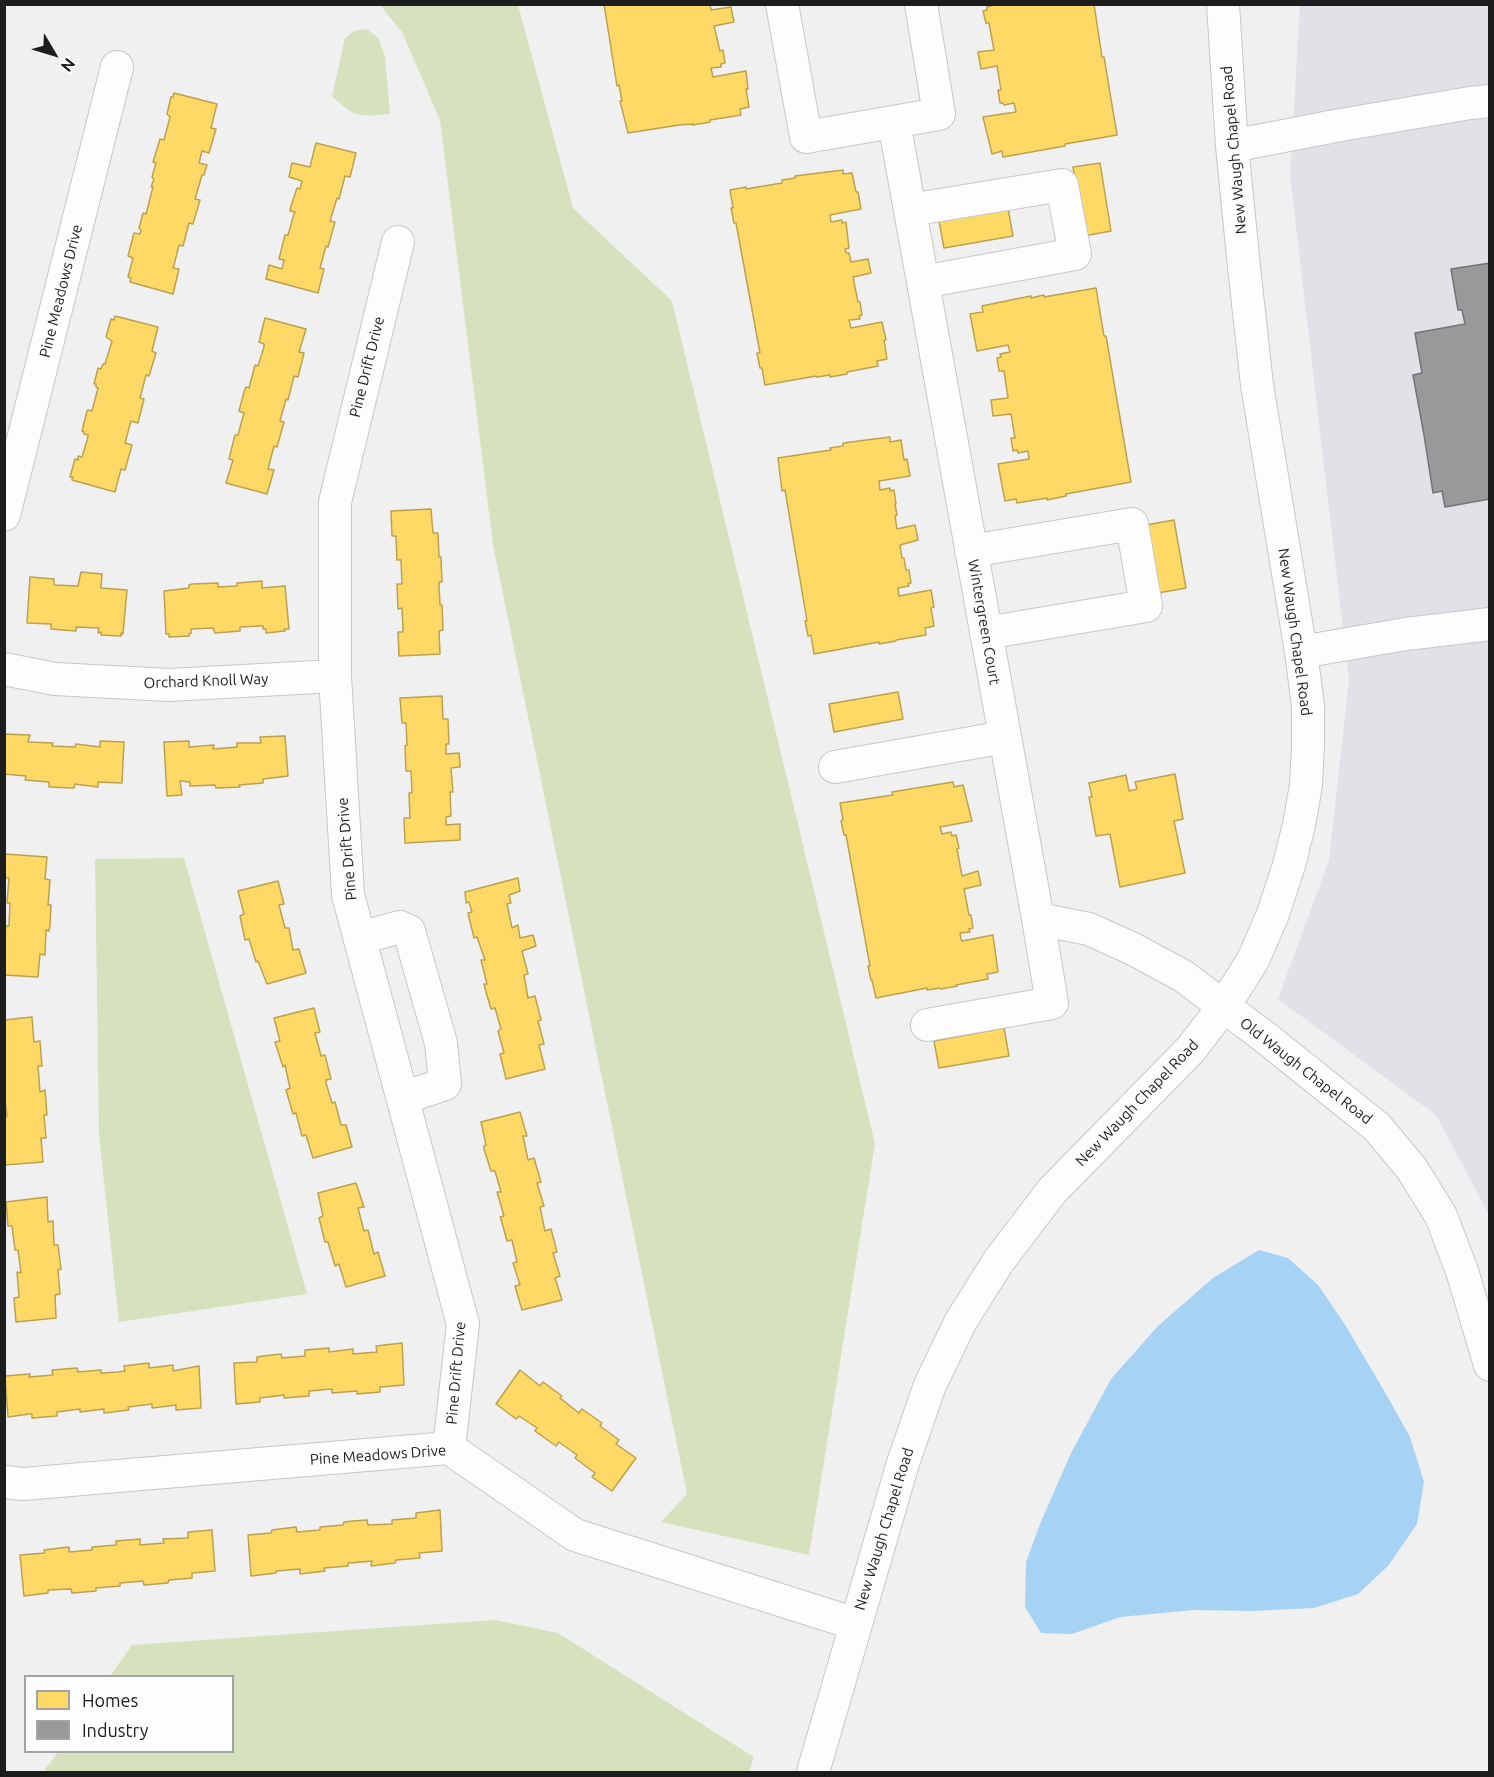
<!DOCTYPE html>
<html>
<head>
<meta charset="utf-8">
<style>
  body { margin:0 }
  #map { position:relative; width:1494px; height:1777px; overflow:hidden; background:#f0f0f0; font-family:Ubuntu,sans-serif }
  canvas { display:block }
  .frame { position:absolute; inset:0; border:6px solid #1c1d1d; pointer-events:none }
  .legend { position:absolute; left:24px; top:1675px; width:210px; height:78px; box-sizing:border-box; background:#fcfdff; border:2px solid #a2a3a5; margin:0; padding:8px 10px; list-style:none; font-size:18px; color:#1c1d1d }
  .legend li { display:flex; align-items:center; gap:12px; height:30px }
  .legend b { width:30px; border:2px solid #a2a3a5 }
  .north { position:absolute; left:24px; top:24px; width:60px; height:60px; -webkit-text-stroke:4px #fcfdff; paint-order:stroke; rotate:128deg; font-size:16px; font-weight:700; line-height:24px; text-align:center; color:#1c1d1d }
  .north::after { content:''; display:block; margin:auto; width:21px; height:27px; background:#1c1d1d; clip-path:polygon(50% 0,100% 100%,50% 72%,0 100%) }
</style>
</head>
<body>
<div id="map">
<canvas width="1494" height="1777"></canvas>
<div class="frame"></div>
<ul class="legend">
<li><b style="height:16px;background:#ffd966"></b>Homes</li>
<li><b style="height:16px;background:#999"></b>Industry</li>
</ul>
<div class="north">N</div>
</div>
<script>
const ctx = document.querySelector('canvas').getContext('2d');
ctx.lineJoin = 'round';
function fill(path, color) {
  ctx.fillStyle = color;
  ctx.fill(path, 'evenodd');
}
function trace(path, color, width, dash) {
  ctx.strokeStyle = color;
  ctx.lineWidth = width;
  ctx.lineCap = dash ? 'butt' : 'round';
  ctx.setLineDash(dash || []);
  ctx.stroke(path);
}
function drawText(font, color, halo, rows, align = 'center') {
  ctx.font = font + ' Ubuntu,sans-serif';
  ctx.lineWidth = 6;
  ctx.setLineDash([]);
  ctx.textBaseline = 'middle';
  ctx.strokeStyle = halo;
  ctx.fillStyle = color;
  for (const [text, x, y, turn = 0] of rows) {
    ctx.save();
    ctx.translate(x, y);
    ctx.rotate((+turn || 0) * Math.PI / 180);
    ctx.textAlign = isNaN(turn) ? turn : align;
    if (halo) ctx.strokeText(text, 0, 0);
    ctx.fillText(text, 0, 0);
    ctx.restore();
  }
}
const built = new Path2D(`
  M1300,5H1489V1215L1436,1115L1278,999L1329,860L1349,680L1290,175Z`);
const green = new Path2D(`
  M380,5H518L573,208L672,301L875,1144L809,1555L661,1522L687,1494L493,545L440,120L402,32Z
  M367,29L378,38L385,56L390,114C359,117 355,118 332,96L345,38L354,31Z
  M184,858L307,1294L119,1322L99,1136L95,859Z
  M495,1620L558,1633L754,1757L749,1772H43L58,1752H232V1676H110L132,1645Z`);
const water = new Path2D(`
  M1259,1250L1288,1258L1318,1285L1344,1323L1386,1394L1410,1437L1424,1482L1417,1524L1388,1566L1358,1594L1314,1608L1252,1611L1194,1610L1120,1617L1072,1634L1041,1633L1025,1607L1026,1562L1040,1524L1071,1453L1111,1379L1158,1326L1213,1278Z`);
const homes = new Path2D(`
  M604,4H710L711,10L731,7L734,22L714,26L720,51L723,50L725,63L721,64V67L711,68L713,77L746,71L748,89H746L749,107L740,109L741,115L710,120V122L693,125V124L679,125L628,133L620,101H622L619,85L617,86Z
  M996,4H1094L1102,57H1104L1117,135L1065,144V146L1003,157L1002,151L992,154L983,117L1016,112L1014,103L1004,105L1003,103H1000L998,90H1001L997,66L981,69L978,52L994,50L989,23H986L983,11L987,10V7Z
  M174,93L217,104L211,128L216,129L209,153L202,151L199,163L207,165L204,175H202L195,199L200,200L193,224L189,223L183,246L179,245L174,265L173,268L179,269L173,294L130,282L131,278L128,277L133,258L128,256L134,233L140,234L141,230L139,228L143,213L146,214L153,187H151L154,179L152,177L156,163L153,162L160,139L164,140L170,117L167,114L171,97H173Z
  M316,143L356,153L350,177L345,176L339,199L337,198L330,221L335,222L328,247L326,246L320,268L324,269L318,293L266,279L269,265L282,269L284,260L279,259L285,235H288L294,214L295,212L290,211L291,206L297,188L300,189L302,181L289,177L292,163L310,167Z
  M1100,163L1111,231L1084,236L1073,167Z
  M843,170V174L852,173L856,192H858L861,209L830,215L831,222L842,220V223L846,222L849,248L845,249L846,253H849L851,262L868,259L871,273L853,277L858,302H860L862,315L859,316L860,319L849,320L851,328L882,322L886,340H884L887,359L877,361L878,366L847,372V374L830,377V375L817,377L816,376L765,385L762,368H760L757,353H760L736,223H734L731,208H733L730,190L746,187V189L782,183V180L795,178V176Z
  M1008,208L1013,236L944,248L939,221Z
  M1096,288L1104,336H1106L1131,482L1066,494V496L1047,500V498L1017,503L1016,499L1005,501L998,464L1029,459L1028,451L1018,453L1017,450L1013,451L1011,438H1015L1011,414L993,416L991,400L1008,398L1004,371H999L997,358L1001,357L1000,354L1010,352L1008,345L977,351L970,314L983,312L982,306L1011,300L1031,296V298L1044,295V297Z
  M115,316L158,327L152,351L156,353L149,376L146,375L145,379L140,398L144,399L138,423L131,421L125,443L132,445L125,470L121,469L115,492L72,480L73,477H70L75,459L78,460V456L82,457L88,437V435L84,434V432L82,431L87,411L88,410L92,411L98,388L96,387V384H94L98,368L101,369L103,364H105L110,348L112,341L106,337L111,319L114,320Z
  M265,318L306,329L299,352L304,353L298,377L294,376L288,400L286,399L280,421L284,422L277,447L274,446L268,469L274,470L267,494L226,483L233,460L229,459L235,435H238L244,413L239,411L244,392L246,387L249,388L255,365L258,366L264,347V344L259,342Z
  M890,437V442L901,440L904,460L907,459L910,476L879,481L880,490L890,488V491L894,490L896,504H895L897,515L895,516L897,529L915,525L918,540L900,545L902,558H904L906,570H909L911,583H908L909,586L898,588L899,596L931,590L934,607L931,608L934,626L925,628L926,635L896,640V641L879,644V642L814,654L811,635L808,636L805,621H807L785,490L782,491L778,458L831,450L830,448L843,446V443Z
  M431,509L433,533H438L439,557H441V559L442,582H439V585L440,605H442L443,630L439,631L440,654L399,656L398,632H403V628L402,608L398,609L397,584H402L401,560H397L396,536H392L391,511Z
  M1174,520L1186,588L1158,593L1146,525Z
  M81,572L102,574L101,588L127,590L123,634L121,633V636L101,635V632L98,633L99,628L76,627V631L51,629V624L27,623L30,577L54,579V585L78,586Z
  M262,581V588L285,586L289,629H284L285,631L266,633V629H263V626H261L240,627V631L215,633L213,628L191,629V633L189,634V636L169,637V634H166L164,591L189,588V585L192,584L218,583V587L237,586V583Z
  M898,692L903,719L834,732L829,704Z
  M442,696L443,719H448L449,744H446V754L459,753L460,763V767L451,768L453,792H450L451,816L446,817V825L460,824V840L405,843L404,818H410L409,793H412L411,771H406L405,746L407,745L406,723H402L400,698Z
  M5,734L30,735L28,742L53,743L52,746L75,747L76,744L100,747V741L124,742L122,783L98,782V787L75,784L74,788L49,787V782L25,780L26,776L4,774Z
  M285,736L288,776L263,779V783L239,785L240,787L216,788L215,785L190,786V782L180,781L182,795L167,796L164,742L189,741V747L214,745L213,749L237,747V743H261L260,737Z
  M1175,774L1183,819L1174,821L1185,873L1120,887L1110,834L1096,836L1089,797H1092L1089,783L1126,775L1129,791L1137,789L1135,782Z
  M953,782L954,787L963,785L972,821L940,827L942,834L951,832L952,836L956,835L959,848L957,849L962,876L978,871L981,885L964,889L969,915H971L973,928L969,929L970,932L960,933L961,939L962,941L993,935L998,972L987,974L988,979L956,985L957,986L941,989L940,988L927,990V988L876,998L872,980H871L868,966H870L846,835H844L841,821L843,820L840,803L893,795L892,792Z
  M5,854L47,857L45,879L50,880L48,905H51L50,926L49,931L46,930L45,955L40,954L38,977L4,975V940L6,926H9L10,903H7L9,878H4Z
  M518,878L520,891L509,895L511,903L507,904L512,928L518,925L520,938L533,935L536,946L522,951L528,974L524,975L528,998L535,996L541,1020L538,1021L544,1044L539,1045L545,1069L506,1079L500,1054L504,1053L498,1031L501,1029L495,1008L491,1009L486,992L484,984H487L481,960H485L477,937L474,938L468,913L472,912L469,902L466,903L465,892Z
  M278,881L284,904L279,905L285,928H289L293,950L299,949L306,973L267,984L258,961L256,962L249,939L245,940L240,916L244,914L238,891Z
  M314,1008L320,1032L315,1033L321,1056L325,1055L331,1079L326,1080V1083L332,1103L335,1102L341,1125H346L352,1147L313,1158L306,1135L302,1136L296,1113L293,1114L286,1090L290,1088L285,1065L283,1067L275,1042L280,1041L274,1018Z
  M32,1017L34,1042L40,1041L42,1066H38L40,1092L45,1090L47,1115H44L46,1138H41L43,1162L4,1165V1117L7,1116L4,1093V1020Z
  M1004,1028L1009,1056L939,1068L934,1041Z
  M520,1112L527,1136H523L528,1160L534,1158L541,1182L537,1183L544,1206L540,1207L545,1231L551,1229L557,1252L553,1253L560,1276L555,1278L562,1300L522,1310L515,1286L520,1285L513,1263L517,1262L512,1240L507,1241L501,1219L500,1217L504,1216L497,1192H501L495,1171H491L484,1149V1146L486,1145L481,1122Z
  M356,1183L364,1207L358,1208L364,1231L368,1230L374,1254L378,1252L385,1276L346,1287L339,1264L335,1266L328,1242H325L319,1218L323,1216L318,1193Z
  M47,1197L48,1222L53,1221L54,1245H58L61,1269L58,1270L60,1294L55,1295L56,1318L16,1322L14,1298L19,1297L17,1272L21,1273L18,1250H15L12,1226H8L6,1202Z
  M402,1343L404,1385L380,1387V1392L357,1394V1391L332,1393V1389L309,1391V1396L284,1398V1395L260,1398V1402L236,1404L234,1363L257,1362V1357L263,1356L281,1354L282,1358L305,1356V1350L329,1348V1352L353,1349V1354L377,1352L376,1346Z
  M149,1363V1368L173,1365V1371L199,1366L201,1408L176,1410V1405L152,1408V1404L128,1407L129,1410L104,1413V1409L80,1412V1409L57,1412V1416L32,1418V1414H29L8,1417L5,1376L30,1374L29,1377L53,1375L52,1370L77,1368L78,1372L101,1370V1373L118,1372L125,1371L124,1366Z
  M520,1370L540,1386L543,1382L562,1396L560,1398L579,1413L582,1409L602,1423L600,1426L619,1440L616,1444L636,1458L612,1491L592,1477L595,1473L575,1458L577,1455L559,1442L556,1446L535,1431L537,1428L519,1416L516,1419L496,1404Z
  M440,1510L442,1551L419,1553L420,1558L396,1560L395,1563L371,1566L372,1561L350,1563H348V1566L324,1568L325,1571L300,1574V1569L276,1571V1573L251,1576L248,1535L271,1533L272,1530L296,1527L297,1532L320,1530V1527L343,1525L344,1522L353,1521L367,1520L368,1525L392,1524V1520L416,1518V1513Z
  M212,1530L215,1571L192,1573V1578L169,1580L168,1583L144,1585L143,1581L120,1583V1586L96,1588V1591L72,1593L71,1589L48,1590V1593L24,1596L20,1555L45,1553L44,1550L69,1547V1552L92,1550V1547L116,1545V1541L140,1539V1545L164,1543L163,1539L188,1538V1532Z`);
const industry = new Path2D(`
  M1490,263V499L1445,507L1442,491L1433,493L1424,435L1413,375L1422,373L1415,333L1465,324L1462,310H1458L1451,269Z`);
const minor = new Path2D(`
  M782,4L806,137L939,114L921,4
  M894,122L1038,919L1089,929L1133,949L1183,976L1266,1038L1377,1127L1412,1169L1441,1216L1462,1271L1490,1365
  M1232,146L1335,126L1470,103L1490,101
  M910,210L1062,185L1075,254L923,282
  M398,242L335,502V676L348,895L463,1324L449,1448
  M4,515L117,67
  M971,551L1132,524L1146,606L986,633
  M1301,652L1406,634L1490,624
  M4,669L55,679L169,685L335,676
  M835,767L1005,737
  M360,938L400,927L409,931L441,1043L445,1084L403,1098
  M927,1025L1052,1003L1038,919
  M4,1482L23,1484L449,1448L575,1535L856,1624
  M813,1772L903,1463L930,1385L961,1321L998,1262L1052,1191L1191,1049L1224,1006L1253,960L1273,914L1289,865L1299,825L1306,785L1308,745V706L1301,652L1257,385L1244,267L1232,146L1223,4`);
const streetNames = [
  ["New Waugh Chapel Road",1234,150,-95],
  ["Pine Meadows Drive",61,291,-76],
  ["Pine Drift Drive",367,367,-76],
  ["Wintergreen Court",984,622,80],
  ["New Waugh Chapel Road",1295,632,82],
  ["Orchard Knoll Way",206,681,-2],
  ["Pine Drift Drive",347,849,-95],
  ["Old Waugh Chapel Road",1306,1071,38],
  ["New Waugh Chapel Road",1137,1103,-46],
  ["Pine Drift Drive",456,1373,-85],
  ["Pine Meadows Drive",378,1455,-4],
  ["New Waugh Chapel Road",884,1529,-73]
];
fill(built, '#e1e2e7');
fill(green, '#d6e2bd');
fill(water, '#a6d3f4');
fill(homes, '#ffd966');
trace(homes, '#bba150', 1.5);
fill(industry, '#999');
trace(industry, '#747474', 1.5);
trace(minor, '#c7c7c7', 34);
trace(minor, '#fdfdfd', 32);
drawText('15px', '#1c1d1d', '#fcfdff', streetNames);
</script>
</body>
</html>
